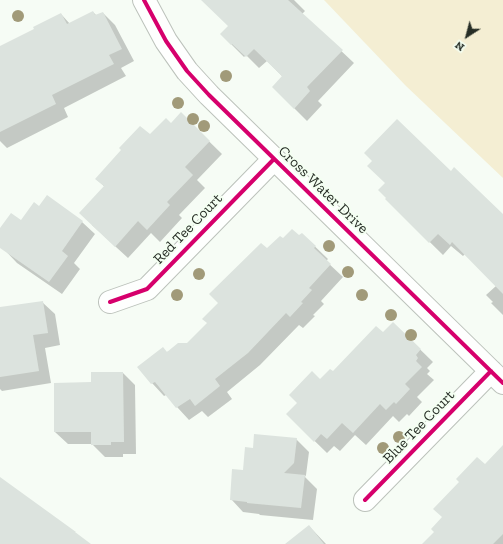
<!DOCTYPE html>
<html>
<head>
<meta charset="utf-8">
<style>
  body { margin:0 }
  #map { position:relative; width:503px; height:544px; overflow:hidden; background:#f6fcf5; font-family:"Zilla Slab",serif }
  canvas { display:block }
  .north { position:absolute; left:447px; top:16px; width:40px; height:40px; -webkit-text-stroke:3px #f4fff2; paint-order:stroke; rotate:216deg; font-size:11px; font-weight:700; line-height:16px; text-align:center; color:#262d25 }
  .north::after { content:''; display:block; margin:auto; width:14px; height:18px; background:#262d25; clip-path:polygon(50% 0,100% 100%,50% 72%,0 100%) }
</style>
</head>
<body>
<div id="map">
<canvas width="503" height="544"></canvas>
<div class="north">N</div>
</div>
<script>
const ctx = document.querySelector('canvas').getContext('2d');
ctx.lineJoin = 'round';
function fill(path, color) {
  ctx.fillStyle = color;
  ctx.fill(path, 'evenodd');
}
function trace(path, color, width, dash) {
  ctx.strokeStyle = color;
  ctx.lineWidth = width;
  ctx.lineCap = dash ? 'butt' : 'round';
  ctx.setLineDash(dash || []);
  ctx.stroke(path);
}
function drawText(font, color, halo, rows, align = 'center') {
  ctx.font = font + ' "Zilla Slab",serif';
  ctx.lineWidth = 4;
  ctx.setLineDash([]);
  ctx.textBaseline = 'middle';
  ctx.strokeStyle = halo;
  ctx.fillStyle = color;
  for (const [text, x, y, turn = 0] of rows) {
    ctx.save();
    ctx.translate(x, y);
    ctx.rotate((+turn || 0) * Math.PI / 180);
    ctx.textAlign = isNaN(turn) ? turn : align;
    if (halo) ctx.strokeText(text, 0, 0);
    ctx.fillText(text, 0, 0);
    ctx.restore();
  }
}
const green = new Path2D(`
  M324,0H503V178L406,86Z`);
const shadow = new Path2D(`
  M202,0H294L305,11L302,14L354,63L318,101L322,105L307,121L273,87L283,77L267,61L259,68L246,55L244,57L221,34L229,26Z
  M93,12L97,16L103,13L115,25L134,61L121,68L126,76L64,108L68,117L7,148L0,141V48L35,29L61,14L70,24Z
  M181,114L222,154L197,180L205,188L179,215L182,218L160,242L151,233L128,258L92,225L105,187L96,179L150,136L171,124Z
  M451,172L503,215V315L491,303L493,302L486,295L496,286L465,254L463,256L451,246L443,255L386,199Z
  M21,221L82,222L95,234L74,263L80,269L62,294L17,263L0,245V230Z
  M302,234L328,259L326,261L343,277L321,301L324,304L313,315L315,316L303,328L299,325L260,365L227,392L232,399L208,417L202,411L189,420L166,395L164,396L152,383L167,352L187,344L208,323L267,250L283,240L299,237Z
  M42,302L55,314L60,345L45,348L51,383L2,391L0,389V308Z
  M393,323L433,362L427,368L430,371L427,374L434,380L417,397L422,402L409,416L407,414L399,422L393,416L366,445L355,435L340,451L334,446L327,453L287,414L320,380L333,373L383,333Z
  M123,373L135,385L136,454H123V457H105L92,444H68L55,432L92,383Z
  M296,439L309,452L306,475L305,477L317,489L313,520L260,515L259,514L243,512L231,499L254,449Z
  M503,447V544H424L435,532L443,517L485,466Z
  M309,526L326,544H286Z`);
const building = new Path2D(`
  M201,0H288L343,50L307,87L310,91L294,109L272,87L282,76L254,49L246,57L232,44L231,45L220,34L228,26Z
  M93,11L95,15L103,12L122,49L109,55L114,64L52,95L56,104L0,132V46L34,29L33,27L61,13L67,24Z
  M181,112L210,141L185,167L193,175L167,202L170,205L147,230L138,221L115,247L79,213L104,186L95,179L121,150L119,148L140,126L150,134L166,118L171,123Z
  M397,119L451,171L454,167L503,214V294L452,242L450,245L438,234L429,243L385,199L386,198L378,190L385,183L367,166L372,161L364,153Z
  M47,195L83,221L62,251L68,256L49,282L0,248V228L11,213L21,220L34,202L39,206Z
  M292,229L299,235L302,233L316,246L314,248L331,264L309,288L312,290L301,302L303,303L290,317L286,313L248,353L215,379L220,386L195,406L190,399L176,408L155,382L151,384L137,367L163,347L167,352L178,343H187L207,323L202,319L218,303L209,294L261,243L267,248L280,236L283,238Z
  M43,301L48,333L33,335L39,371L0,377V307Z
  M393,322L421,349L416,355L418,358L416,361L422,367L405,384L410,389L396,404L394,402L386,410L380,404L353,433L342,423L327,439L321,434L314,442L286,414L297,403L289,395L312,371L320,379L330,369L333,371L376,326L383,332Z
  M91,372H123L124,442H111V445H91V432H54V383L91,382Z
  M254,434L297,438L294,463L284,473L305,475L301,508L247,503V502L230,500L232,469L243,470L245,447L253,448Z
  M503,445V534L493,544H422L434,532L431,529L442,517L433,509L459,482L456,479L477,457L485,464Z
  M0,477L76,532H75L91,544H0Z
  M309,525L324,544H285Z`);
const minor = new Path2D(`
  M144,0L166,41L187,71L209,95L503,383
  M110,302L147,289L274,159
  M365,500L491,371`);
const cycleway = new Path2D(`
  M144,0L166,41L187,71L209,95L503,383
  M110,302L147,289L274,159
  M365,500L491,371`);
const trees = [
  [18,16],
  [226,76],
  [178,103],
  [193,119],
  [204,126],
  [329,246],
  [348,272],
  [199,274],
  [177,295],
  [362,295],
  [391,315],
  [411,335],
  [399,437],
  [383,448]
];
const streetNames = [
  ["Cross Water Drive",323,190,44],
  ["Red Tee Court",188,229,-46],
  ["Blue Tee Court",419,427,-46]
];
fill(green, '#f4eed3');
fill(shadow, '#0003');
fill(building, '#dce3de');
trace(minor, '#bcc2bb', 24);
trace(minor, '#fefffe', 22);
trace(cycleway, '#d6006c', 4);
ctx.fillStyle = '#a19a79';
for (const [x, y] of trees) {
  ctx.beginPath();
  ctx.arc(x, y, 6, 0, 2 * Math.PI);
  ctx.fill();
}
drawText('15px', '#262d25', '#f4fff2', streetNames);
</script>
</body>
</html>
